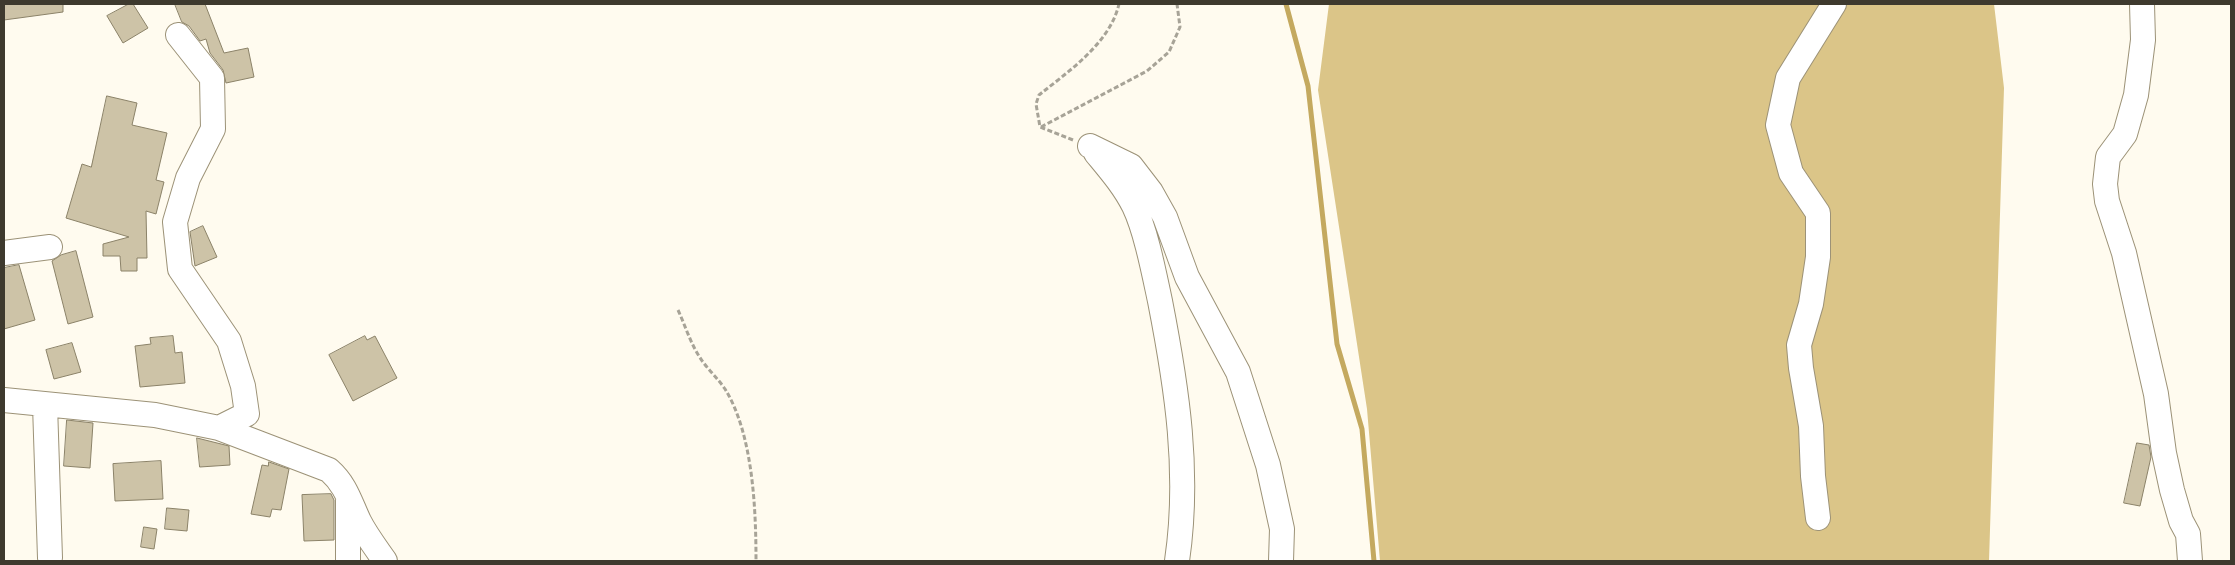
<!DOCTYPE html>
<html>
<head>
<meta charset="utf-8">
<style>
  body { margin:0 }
  #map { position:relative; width:2235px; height:565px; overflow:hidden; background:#fffbef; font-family:Cabin,sans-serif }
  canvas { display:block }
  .frame { position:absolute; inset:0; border:5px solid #3e3a2e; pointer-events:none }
</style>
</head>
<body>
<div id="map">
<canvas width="2235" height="565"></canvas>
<div class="frame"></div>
</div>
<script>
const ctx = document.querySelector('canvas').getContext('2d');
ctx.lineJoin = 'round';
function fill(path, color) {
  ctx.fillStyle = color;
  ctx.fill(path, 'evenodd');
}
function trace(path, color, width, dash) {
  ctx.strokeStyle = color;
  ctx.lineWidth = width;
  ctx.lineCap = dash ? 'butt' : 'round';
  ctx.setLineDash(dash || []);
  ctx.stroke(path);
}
const green = new Path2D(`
  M1329,4H1994L2004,88L1989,561H1380L1367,409L1318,90Z`);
const stream = new Path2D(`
  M1286,4L1308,86L1337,344L1362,429L1374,561`);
const building = new Path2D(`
  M4,4H63V12L4,20Z
  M129,4H133L148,28L123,43L107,16Z
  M175,4H205L224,53L248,48L254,77L226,83L223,70L210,53L206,39L200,41L189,26L182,22Z
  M107,96L137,103L132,125L167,133L156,180L164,182L156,214L146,211L147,258H137V271H121L120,256H103V244L129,237L66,218L82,164L91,167Z
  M203,226L217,257L195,266L190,232Z
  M76,251L93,317L68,324L52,261L61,255Z
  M19,265L35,320L4,329V268Z
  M173,336L175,353L182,352L185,383L140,387L135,346L151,344L150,338Z
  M365,336L367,340L375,336L397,378L353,401L329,355Z
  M72,343L81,372L54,379L46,350Z
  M67,420L93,423L90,468L64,466Z
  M197,438L229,446L230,465L200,467Z
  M2137,443L2149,445L2151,457L2140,506L2124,503Z
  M161,461L163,499L115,501L113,464Z
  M269,462L289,469L281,510L272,509L270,517L251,514L262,465L268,466Z
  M331,494L334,500V540L304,541L302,495Z
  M167,508L189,510L187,531L165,529Z
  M144,527L157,529L154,549L141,547Z`);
const path = new Path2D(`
  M1041,127L1147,71L1169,52L1180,27L1177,4
  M1073,140L1040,127L1036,104L1039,95C1069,71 1110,43 1119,4
  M678,310C685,325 690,342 699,356C706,368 717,377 725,389C753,434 756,509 756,561`);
const minor = new Path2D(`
  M2142,4L2143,40L2136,95L2125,134L2108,157L2105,184L2107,201L2124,253L2156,394L2164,453L2172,490L2181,521L2188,534L2190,561
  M178,35L212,78L213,129L188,178L175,222L180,269L229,341L243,386L247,414L219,428
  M1090,146L1131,166L1151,192L1165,217L1187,277L1238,372L1268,465L1282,529L1281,561
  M1096,153C1110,170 1124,186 1134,206C1146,231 1154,273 1160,301C1177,388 1190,473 1177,561
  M4,253L50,247
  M4,400L155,415L219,428L329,470C346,485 350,502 359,521C366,535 376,548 385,561
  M45,405L50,558
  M348,501V561
  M1818,518L1813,476L1811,426L1801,368L1799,345L1811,304L1818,257V213L1791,173L1778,125L1788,78L1834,4`);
fill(green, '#dbc588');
trace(stream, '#c4a95f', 5);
fill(building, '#cdc3a7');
trace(building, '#8b8268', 1);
trace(minor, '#9c9277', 26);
trace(path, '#a7a397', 3, [5, 2.5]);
trace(minor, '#fff', 24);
</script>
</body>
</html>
